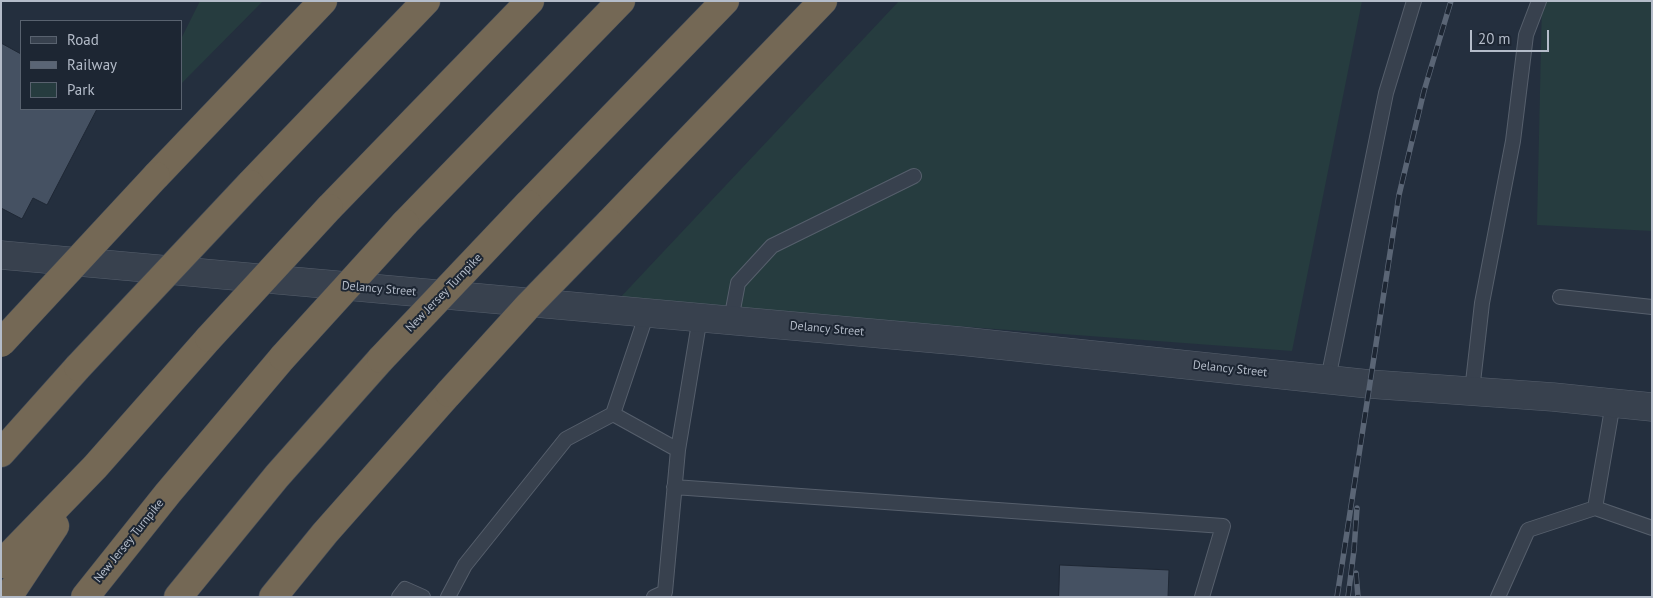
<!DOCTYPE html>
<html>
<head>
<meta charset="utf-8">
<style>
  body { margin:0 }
  #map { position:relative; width:1653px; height:598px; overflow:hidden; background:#242f3e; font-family:"PT Sans",sans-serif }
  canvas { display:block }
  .frame { position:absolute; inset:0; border:2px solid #b4bcc9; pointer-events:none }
  .legend { position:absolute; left:20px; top:20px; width:162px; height:90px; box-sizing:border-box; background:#1d2633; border:1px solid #59626f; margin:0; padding:6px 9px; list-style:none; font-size:15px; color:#b4bcc9 }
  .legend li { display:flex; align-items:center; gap:10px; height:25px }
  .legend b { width:25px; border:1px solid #59626f }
  .scale { position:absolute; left:1470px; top:30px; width:79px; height:22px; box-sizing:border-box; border:2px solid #b4bcc9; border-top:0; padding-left:6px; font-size:15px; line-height:18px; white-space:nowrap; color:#b4bcc9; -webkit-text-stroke:4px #1d2633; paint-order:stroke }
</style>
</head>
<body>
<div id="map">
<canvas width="1653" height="598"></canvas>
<div class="frame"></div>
<ul class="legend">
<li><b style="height:6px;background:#38414e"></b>Road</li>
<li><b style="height:6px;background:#5a6575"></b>Railway</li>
<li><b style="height:14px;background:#263c3f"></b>Park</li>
</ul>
<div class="scale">20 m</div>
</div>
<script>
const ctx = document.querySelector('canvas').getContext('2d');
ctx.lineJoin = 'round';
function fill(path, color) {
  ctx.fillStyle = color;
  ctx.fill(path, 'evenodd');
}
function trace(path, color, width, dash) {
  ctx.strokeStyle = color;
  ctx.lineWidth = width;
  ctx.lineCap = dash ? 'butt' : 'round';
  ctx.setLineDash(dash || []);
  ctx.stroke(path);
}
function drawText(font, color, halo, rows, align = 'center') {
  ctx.font = font + ' "PT Sans",sans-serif';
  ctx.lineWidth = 4;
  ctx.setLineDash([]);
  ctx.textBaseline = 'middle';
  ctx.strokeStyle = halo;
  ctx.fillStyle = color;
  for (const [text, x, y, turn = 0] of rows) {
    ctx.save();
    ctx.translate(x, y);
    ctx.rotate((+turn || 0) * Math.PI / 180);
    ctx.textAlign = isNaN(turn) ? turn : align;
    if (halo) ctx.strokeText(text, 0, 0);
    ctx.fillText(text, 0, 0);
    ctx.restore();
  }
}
const green = new Path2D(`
  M200,1H263L181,84V39Z
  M899,1H1362L1292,351L617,301Z
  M1542,1H1652V231L1537,225Z`);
const building = new Path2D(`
  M1,43L21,54V109H97L47,205L33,198L22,219L1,208Z
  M1060,565L1169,570L1168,597H1059Z`);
const service = new Path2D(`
  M1560,297L1652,307
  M731,320L738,283L772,246L914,176
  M1328,379L1386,93L1414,1
  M1472,391L1482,303L1513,141L1526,35L1539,1
  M613,414L678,450L700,317
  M674,487L1223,526L1202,597
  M1595,508L1613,403
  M399,597L405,589L423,597
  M448,597L465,565L566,439L613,414L647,313
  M654,597L665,592L678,450
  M1498,597L1528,530L1595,508L1652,528`);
const tertiary = new Path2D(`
  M1,255L960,341L1369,384L1553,397L1652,407`);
const motorway = new Path2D(`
  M156,176L323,1
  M250,184L426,1
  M528,204L725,1
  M329,208L530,1
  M405,223L621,1
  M609,223L823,1
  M1,453L78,367
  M1,564L95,467L209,338
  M8,597L55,526
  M85,597L168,493L283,357
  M178,597L277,476L381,359
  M273,597L325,533L449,393`);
const rail = new Path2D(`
  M1356,573L1358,597
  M1337,597L1399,195L1424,91L1451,1
  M1348,597L1354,550L1357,508`);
const motorwayBridge = new Path2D(`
  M209,338L329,208
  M1,343L156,176
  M283,357L405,223
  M381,359L528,204
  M78,367L250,184
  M449,393L529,305L609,223`);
const streetNames = [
  ["Delancy Street",379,289,5],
  ["New Jersey Turnpike",444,293,-46],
  ["Delancy Street",827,329,5],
  ["Delancy Street",1230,369,6],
  ["New Jersey Turnpike",129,541,-51]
];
fill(green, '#263c3f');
fill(building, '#455162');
trace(building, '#1f2835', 1);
trace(service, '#565f6c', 16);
trace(tertiary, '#565f6c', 29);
trace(motorway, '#434c59', 29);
trace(service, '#38414e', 14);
trace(tertiary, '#38414e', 28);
trace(motorway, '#746855', 28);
trace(rail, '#5a6575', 5.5);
trace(rail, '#1d2633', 4, [11]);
trace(motorwayBridge, '#434c59', 29, []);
trace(motorwayBridge, '#746855', 28);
drawText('12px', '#b4bcc9', '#1d2633', streetNames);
</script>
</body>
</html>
